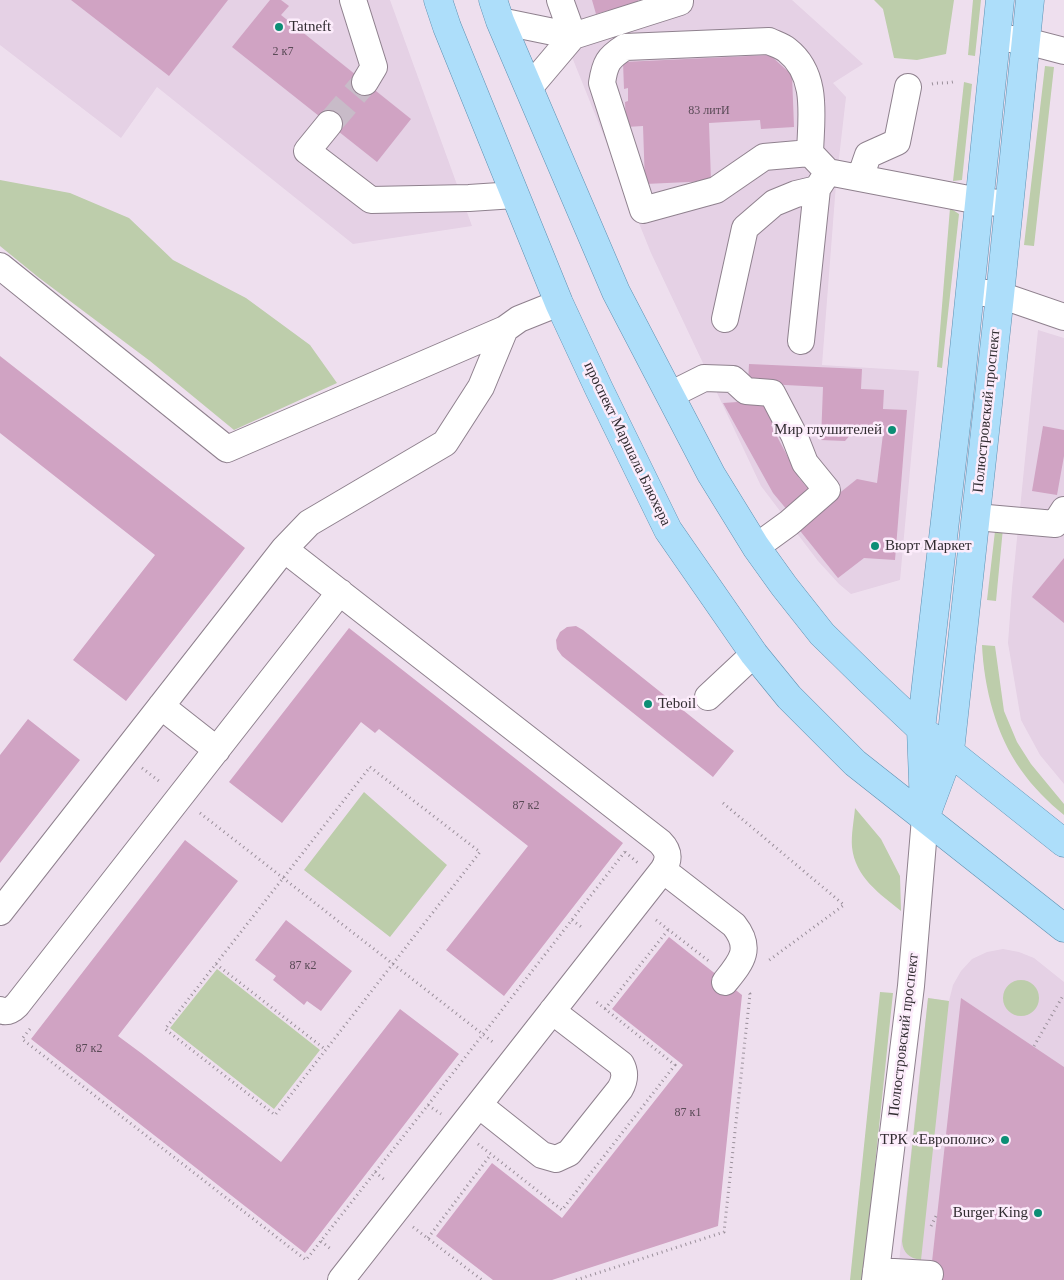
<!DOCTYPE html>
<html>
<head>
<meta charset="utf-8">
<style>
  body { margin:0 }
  canvas { display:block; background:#eedfee }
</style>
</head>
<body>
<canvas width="1064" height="1280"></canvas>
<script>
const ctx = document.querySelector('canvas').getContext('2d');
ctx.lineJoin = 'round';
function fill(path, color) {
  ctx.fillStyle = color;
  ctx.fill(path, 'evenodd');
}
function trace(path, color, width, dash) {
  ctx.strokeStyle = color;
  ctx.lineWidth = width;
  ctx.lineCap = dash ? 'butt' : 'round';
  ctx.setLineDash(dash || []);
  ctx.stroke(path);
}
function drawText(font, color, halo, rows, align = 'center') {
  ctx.font = font + ' Georgia,serif';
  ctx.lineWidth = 5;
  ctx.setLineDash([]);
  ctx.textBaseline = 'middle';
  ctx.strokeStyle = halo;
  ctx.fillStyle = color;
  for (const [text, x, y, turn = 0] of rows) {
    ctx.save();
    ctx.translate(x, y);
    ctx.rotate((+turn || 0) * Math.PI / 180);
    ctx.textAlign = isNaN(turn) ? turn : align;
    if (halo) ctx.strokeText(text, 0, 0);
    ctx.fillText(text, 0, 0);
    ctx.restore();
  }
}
const built = new Path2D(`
  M0,0H390L472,226L353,244L157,87L121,138L0,45Z
  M549,0H792L863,64L833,83L846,97L836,184L822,365L919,371L900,580L851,594L839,584L818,561L761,486L651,253Z
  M1038,330L1064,338V784L1040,755L1021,720L1008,643L1012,588Z
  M1003,949L1019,952L1034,958L1064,982V1280H897L928,998L949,1001L953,985L961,971L972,959L987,952Z`);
const green = new Path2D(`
  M874,0H954L946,54L917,60L894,58L883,9Z
  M973,0H981L975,56L968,55Z
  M1045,66L1054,67L1034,246L1024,245Z
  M964,82L972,84L962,180L953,181Z
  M0,180L70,193L129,218L173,260L246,298L310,345L337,383L234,430L150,361L38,277L0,246Z
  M950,208L959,214L942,368L937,367Z
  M1003,528L996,601L987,600L995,531Z
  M982,645L995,646L1004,711L1017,742L1031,764L1064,804V815C1048,802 1033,787 1021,770C996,735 984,688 982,645Z
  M364,792L447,865L390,937L304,870Z
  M855,808L881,839L900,876L901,911C880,894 855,877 852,847C851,835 854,820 855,808Z
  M217,969L320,1050L274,1109L170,1028Z
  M1003 998a18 18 0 1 1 36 0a18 18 0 1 1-36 0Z
  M880,992L893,993L863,1280H850Z
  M928,998L949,1001L921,1260C909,1258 903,1253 902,1241Z`);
const building = new Path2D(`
  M71,0H228L169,76Z
  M270,0H281L289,6L281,15L411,119L377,162L232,47Z
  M592,0H638L639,2L596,14Z
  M770,55L792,75L794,127L761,129L760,120L709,123L711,181L645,184L643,126L626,127L625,102L628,101V88L624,89L623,62Z
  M0,356L245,548L126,701L73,660L155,555L0,433Z
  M749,364L862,369L861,389L884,390L883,409L907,410L895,560L864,558L838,578L797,527L857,479L877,483L884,426H858L845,441L821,440L823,387L748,383Z
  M766,400L778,421L771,425L799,478L810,491L788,511L773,493L723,403Z
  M1043,426L1064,430V456L1057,495L1032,491Z
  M1064,558V623L1032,597Z
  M576,626L583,630L734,751L713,777L562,656L557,649L556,640L560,632L567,627Z
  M349,628L623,843L504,996L446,950L528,846L379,729L375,733L361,722L282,823L229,782Z
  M28,719L80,760L0,863V755Z
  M185,840L238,881L118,1036L141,1053L281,1162L400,1009L459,1054L305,1253L31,1039Z
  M286,920L352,971L321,1011L307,1001L304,1005L273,980L276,976L255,960Z
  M669,937L742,995L718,1226L552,1280H493L436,1236L492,1163L562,1218L683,1065L612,1009Z
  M961,998L1064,1067V1280H930Z`);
const minorTunnel = new Path2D(`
  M329,124L365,82`);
const path = new Path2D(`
  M932,84C940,82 948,84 956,81
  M370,767L480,852L275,1115L165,1029Z
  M142,768L159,781
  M723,803L844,905L768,961
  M200,813L494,1043
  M625,852L638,863
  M572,920L584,929
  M656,920L710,962
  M216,964L326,1050
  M605,1009L668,930
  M30,1029L22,1039L306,1260L428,1105L441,1114
  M1034,1046L1064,994
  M428,1105L627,849
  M478,1144L562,1210L675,1065L594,1000
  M375,1172L386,1181
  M931,1226L937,1214
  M413,1227L482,1280
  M428,1238L491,1154
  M321,1241L332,1250
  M576,1280L724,1232L750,994L749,993`);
const minor = new Path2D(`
  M353,0L374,67L365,82
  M560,0L573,36L680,2V0
  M500,21L573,36L529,88
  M996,37L1026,41L1064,51
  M329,124L307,151L371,200L469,198L515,195
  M810,153C811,118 819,75 787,50C782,46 775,44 769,41L625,47C608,58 605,63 602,83L643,210L716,190L764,157L810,153L828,172L979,201L1009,204
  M860,178L868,155L897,142L908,87
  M0,266L227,449L505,329L519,319L559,303
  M970,291L1000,295L1064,317
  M725,319L745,228L774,203L796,194L817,189L828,172
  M801,341L817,189
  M670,395L704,378L733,379L746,391L772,393L794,435L805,463L827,490L789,523L756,547
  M976,517L1055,524L1064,510
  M284,549L660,842C669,851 670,859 663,870L341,1280
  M708,697L754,654
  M161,706L217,750
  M663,870L734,925C753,949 741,962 725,982
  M0,912L284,549L309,523L445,443L481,387L505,329
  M0,1010C7,1013 12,1010 17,1005L340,592
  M479,1105L542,1155L556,1159L569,1153L620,1089C625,1080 626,1073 621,1064L552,1011
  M876,1271L930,1274
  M875,1280L911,986L925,818`);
const major = new Path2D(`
  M438,0L447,27L559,303L599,389L668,530L754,654L789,697L855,763L1064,928
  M493,0L500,21L616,292L711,474L756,547L784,586L822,634L869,680L921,729L1064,843
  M924,807L921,729L958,408L1000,0
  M925,818L950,751L1000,295L1030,0`);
const markers = [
  [279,27,5,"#0c8e75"],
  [892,430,5,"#0c8e75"],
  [875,546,5,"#0c8e75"],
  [648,704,5,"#0c8e75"],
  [1005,1140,5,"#0c8e75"],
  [1038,1213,5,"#0c8e75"]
];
const numberNames = [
  ["2 к7",283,52],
  ["83 литИ",709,111],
  ["87 к2",526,806],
  ["87 к2",303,966],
  ["87 к2",89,1049],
  ["87 к1",688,1113]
];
const poiNames = [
  ["Tatneft",289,27],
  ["Мир глушителей",882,430,"right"],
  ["Вюрт Маркет",885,546],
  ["Teboil",658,704],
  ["ТРК «Европолис»",995,1140,"right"],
  ["Burger King",1028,1213,"right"]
];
const streetNames = [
  ["Полюстровский проспект",987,411,-84],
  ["проспект Маршала Блюхера",627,444,64],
  ["Полюстровский проспект",904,1035,-83]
];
fill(built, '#e5d1e5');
fill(green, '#bdcdab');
fill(building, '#d0a3c3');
trace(minorTunnel, '#c8bbc8', 26, [26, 13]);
trace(minor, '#8f818e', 28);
trace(major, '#5e91b2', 29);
trace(path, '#9a8f9a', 3, [1, 4]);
trace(minor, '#fff', 26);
trace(major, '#addefa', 28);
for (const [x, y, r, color] of markers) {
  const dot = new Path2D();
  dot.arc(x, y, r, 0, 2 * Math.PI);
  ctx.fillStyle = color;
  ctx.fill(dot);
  trace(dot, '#fcecfb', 2);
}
drawText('12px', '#594a56', null, numberNames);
drawText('15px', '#312c31', '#fcecfb', poiNames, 'left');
drawText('15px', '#312c31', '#fcecfb', streetNames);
</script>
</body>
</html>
